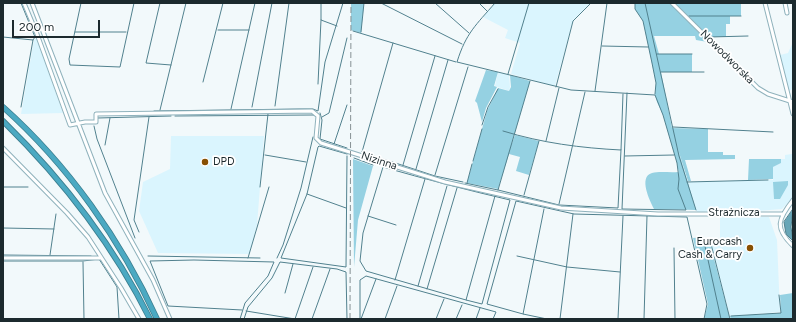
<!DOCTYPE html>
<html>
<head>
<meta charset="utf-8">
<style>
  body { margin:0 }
  #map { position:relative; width:796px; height:322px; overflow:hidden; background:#f2f9fb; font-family:Figtree,sans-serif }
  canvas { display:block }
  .frame { position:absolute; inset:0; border:4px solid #1c2a2e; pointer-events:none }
  .scale { position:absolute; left:12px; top:20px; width:88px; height:18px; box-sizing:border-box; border:2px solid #1c2a2e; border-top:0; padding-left:5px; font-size:12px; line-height:14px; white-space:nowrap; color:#1c2a2e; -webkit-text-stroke:3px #fff; paint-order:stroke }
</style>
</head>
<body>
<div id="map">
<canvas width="796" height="322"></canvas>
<div class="frame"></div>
<div class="scale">200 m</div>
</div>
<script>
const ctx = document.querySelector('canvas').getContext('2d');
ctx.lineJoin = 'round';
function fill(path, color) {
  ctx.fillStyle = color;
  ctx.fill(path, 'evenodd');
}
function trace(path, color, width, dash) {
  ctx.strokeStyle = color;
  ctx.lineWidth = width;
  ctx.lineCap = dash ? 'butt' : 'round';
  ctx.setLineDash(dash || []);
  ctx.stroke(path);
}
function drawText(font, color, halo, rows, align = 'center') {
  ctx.font = font + ' Figtree,sans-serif';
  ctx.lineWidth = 3.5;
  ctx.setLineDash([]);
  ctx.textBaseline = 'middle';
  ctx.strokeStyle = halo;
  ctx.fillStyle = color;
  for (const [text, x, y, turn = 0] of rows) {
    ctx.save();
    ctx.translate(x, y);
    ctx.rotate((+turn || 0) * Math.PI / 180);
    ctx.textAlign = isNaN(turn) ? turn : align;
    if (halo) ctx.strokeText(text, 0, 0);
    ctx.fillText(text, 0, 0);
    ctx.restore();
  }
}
const built = new Path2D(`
  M495,3H590L573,20L555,86L511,74L520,43L505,38L508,30L483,17Z
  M37,37L44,59L63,113L21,114L34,40Z
  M793,42V89L788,91L780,55L788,53Z
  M498,72L509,75L510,87L509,91L495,86Z
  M171,136H264L257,225L249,254L158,253L139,211L143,182L170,169Z
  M792,141H793V197L782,209L758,211L697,212L687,182L773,180V167L781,163V159H785V155L792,154Z
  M720,217H769L777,240L780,312L730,316L710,241L720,239Z`);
const green = new Path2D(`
  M351,3H364L361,33L351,30Z
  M635,3H670L708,42L696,40L695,36H654L659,54H692V72H661L672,128L708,129V152H723V155H735V159L685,160L691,181H688L676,143L696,210L654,209C650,201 638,177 652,173C660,171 670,173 678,172L679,174L677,163L663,115L657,102L655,95L656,83L651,59L643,21L635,9Z
  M674,3H741V16H730V24H726V37H710L728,55Z
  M486,70L498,72L494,86L497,87L486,108L482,122L477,103L475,101Z
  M510,75L530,81L511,146L515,135L539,141L529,175L516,171L520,157L509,154L498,189L467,183L487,111L498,88L509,91L511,87Z
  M353,159L373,166L358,220L354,267Z
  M749,159H781V163L773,167V179L748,180Z
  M788,181V185L780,199H774L773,182Z
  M703,237L708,259L704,241L709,240L730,319H704L708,304L693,238Z
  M793,293V319H731L730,316L781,313L780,295Z`);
const water = new Path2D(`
  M793,209L791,227L793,241L786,234L784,222Z`);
const stream = new Path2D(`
  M21,3L35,37L33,40
  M81,3L69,59L70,65L120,67L134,3
  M160,3L146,63L171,65
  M321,3V20L337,26
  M381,3L462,44
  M435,3L469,33
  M479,3L487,11
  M495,3C476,25 466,33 457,62L571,90L655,95L663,115L677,163L679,179L678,189L686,210L622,209L627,93
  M635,3V9L643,21L652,63L656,83L655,94
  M645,3L679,156L696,210
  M689,16H741
  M218,30H249
  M353,31L456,62
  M75,32H126
  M361,32L364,3
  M3,37L33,40L21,107
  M710,37L748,36
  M393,43L362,152L435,176L463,182
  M602,46L648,47
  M657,54H692
  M661,72H704
  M508,74L529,3
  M203,82L223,3
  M318,84L321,20
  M556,87L573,21L591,3
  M595,91L607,3
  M275,106L289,3
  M252,107L272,3
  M231,109L255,3
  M160,110L186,3
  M154,111L299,109H313L318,111L325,62L343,3
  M320,113L322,120L320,139L347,148
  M175,116L314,115
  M322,117L329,113L347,38
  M98,118L171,116
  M482,125L488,107L498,89
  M94,126L97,139L135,238
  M673,127L773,132
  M503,131C542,143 581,148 621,150L623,94
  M546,141L559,88
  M334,144L347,105
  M105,145L110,118
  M265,155L306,162
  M347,156L346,267L281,258L307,194L318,147L319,146L347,154
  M625,156L674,155
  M354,158L373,165
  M473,161L482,129
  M403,165L435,56
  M416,169L448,60
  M435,175L468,67
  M687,182L768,180
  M465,183L498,190L530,81
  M467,183L472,164
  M3,187H28
  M260,187L268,114
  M498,190L559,205L618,208L621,150
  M307,194L346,208
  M524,195L539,141
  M559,204L585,92
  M544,209L523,314L547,319
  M368,216L396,225
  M3,228L54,229
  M139,232L134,220L149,117
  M703,237L721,319
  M718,239L710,240L730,319
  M674,248L675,319
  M3,255L91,256
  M50,255L56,214
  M148,256L260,258
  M517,256L567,267L620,272
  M248,258L269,187
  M277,258L283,245L301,188L313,137
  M3,261H83L99,259L117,287L119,319
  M83,262L84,319
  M395,280L425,179
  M418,286L447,186
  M427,289L457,188
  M285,293L293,264
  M466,300L366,271L360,261L363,233L383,167C425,179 467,190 510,200L482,304L466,300L495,196
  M246,311L295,319
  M523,314L487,304L516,201L574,214L687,217L707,304L704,319
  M731,316L781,313L779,295
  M240,319L245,303L268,276L274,262L194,260L150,261L168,306L242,310
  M244,319L248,307L272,278L280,262L337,269L346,272L347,319
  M295,319L313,267
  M312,319L330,269
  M360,319V280L366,276L496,312L493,319
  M361,319L376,279
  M385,319L397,286
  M436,319L444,299
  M456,319L462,305
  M476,319L480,308
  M560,319L573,214
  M618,319L623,216
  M644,319L647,216`);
const minor = new Path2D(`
  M24,3L37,34L70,125L85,122H96V114L312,111L318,116L316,138L321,143L445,182L561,208L658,214H782
  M32,3L105,193L153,280L170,319
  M672,3L758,88L768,94L793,102
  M765,3L793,114
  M785,3L787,13
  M3,148L67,213L88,237L121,288L139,319
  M793,200C778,219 774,228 793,246
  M3,258H101`);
const highway = new Path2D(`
  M3,107C68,165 121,240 157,319
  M3,121C62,179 113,244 150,319`);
const rail = new Path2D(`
  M350,319L351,3`);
const markers = [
  [205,162,4,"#874f02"],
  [750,248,4,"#874f02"]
];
const streetNames = [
  ["Nowodworska",727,57,45],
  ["Nizinna",379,161,18],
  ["Strażnicza",734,213]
];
const poiNames = [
  ["DPD",213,162],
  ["Eurocash",742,242,"right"],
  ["Cash & Carry",742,255,"right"]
];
fill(built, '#daf5fe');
fill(green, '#95d1e2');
fill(water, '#68a6b7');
trace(water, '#51818e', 1);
trace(stream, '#51818e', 1);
trace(minor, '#8fb2bc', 5);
trace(highway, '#3b7d8e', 6);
trace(minor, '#fff', 3);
trace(highway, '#4ba9c2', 4.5);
trace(rail, '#869194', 1, [6, 3]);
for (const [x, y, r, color] of markers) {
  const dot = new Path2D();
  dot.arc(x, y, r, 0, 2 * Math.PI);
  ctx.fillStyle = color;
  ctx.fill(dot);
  trace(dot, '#fff', 1.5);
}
drawText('11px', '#1c2a2e', '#fff', streetNames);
drawText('11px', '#1c2a2e', '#fff', poiNames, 'left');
</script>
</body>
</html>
